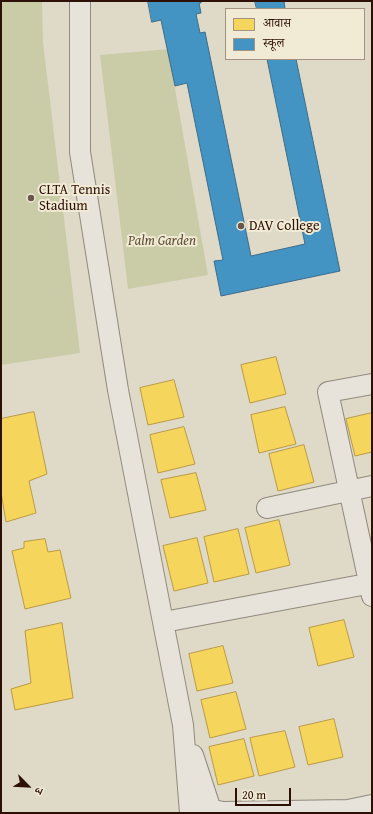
<!DOCTYPE html>
<html>
<head>
<meta charset="utf-8">
<style>
  body { margin:0 }
  #map { position:relative; width:373px; height:814px; overflow:hidden; background:#dfd9c7; font-family:"Gentium Book Plus","Noto Serif Devanagari",serif }
  canvas { display:block }
  .frame { position:absolute; inset:0; border:2px solid #2d1107; pointer-events:none }
  .legend { position:absolute; left:225px; top:8px; width:140px; height:52px; box-sizing:border-box; background:#f1ead4; border:1px solid #a39382; margin:0; padding:5px 7px; list-style:none; font-size:12px; color:#2d1107 }
  .legend li { display:flex; align-items:center; gap:8px; height:20px }
  .legend b { width:20px; border:1px solid #a39382 }
  .north { position:absolute; left:8px; top:766px; width:40px; height:40px; -webkit-text-stroke:3px #f1ead4; paint-order:stroke; rotate:114deg; font-size:11px; font-weight:700; line-height:16px; text-align:center; color:#2d1107 }
  .north::after { content:''; display:block; margin:auto; width:14px; height:18px; background:#2d1107; clip-path:polygon(50% 0,100% 100%,50% 72%,0 100%) }
  .scale { position:absolute; left:235px; top:788px; width:56px; height:18px; box-sizing:border-box; border:2px solid #2d1107; border-top:0; padding-left:5px; font-size:12px; line-height:14px; white-space:nowrap; color:#2d1107; -webkit-text-stroke:3px #f1ead4; paint-order:stroke }
</style>
</head>
<body>
<div id="map">
<canvas width="373" height="814"></canvas>
<div class="frame"></div>
<ul class="legend">
<li><b style="height:11px;background:#f6d55c"></b>आवास</li>
<li><b style="height:11px;background:#4393c3"></b>स्कूल</li>
</ul>
<div class="north">उ</div>
<div class="scale">20 m</div>
</div>
<script>
const ctx = document.querySelector('canvas').getContext('2d');
ctx.lineJoin = 'round';
function fill(path, color) {
  ctx.fillStyle = color;
  ctx.fill(path, 'evenodd');
}
function trace(path, color, width, dash) {
  ctx.strokeStyle = color;
  ctx.lineWidth = width;
  ctx.lineCap = dash ? 'butt' : 'round';
  ctx.setLineDash(dash || []);
  ctx.stroke(path);
}
function drawText(font, color, halo, rows, align = 'center') {
  ctx.font = font + ' "Gentium Book Plus",serif';
  ctx.lineWidth = 4;
  ctx.setLineDash([]);
  ctx.textBaseline = 'middle';
  ctx.strokeStyle = halo;
  ctx.fillStyle = color;
  for (const [text, x, y, turn = 0] of rows) {
    ctx.save();
    ctx.translate(x, y);
    ctx.rotate((+turn || 0) * Math.PI / 180);
    ctx.textAlign = isNaN(turn) ? turn : align;
    if (halo) ctx.strokeText(text, 0, 0);
    ctx.fillText(text, 0, 0);
    ctx.restore();
  }
}
const green = new Path2D(`
  M1,1H42L43,42L80,353L1,365Z
  M168,49L208,275L128,289L100,55Z`);
const homes = new Path2D(`
  M276,357L286,394L250,403L241,365Z
  M174,380L184,417L148,425L140,388Z
  M285,407L296,444L259,453L251,415Z
  M34,412L47,474L29,481L36,513L6,522L1,492V419Z
  M372,413V452L355,456L346,419Z
  M184,427L195,464L158,473L150,435Z
  M304,445L314,482L278,491L269,454Z
  M196,473L206,510L170,518L161,480Z
  M279,520L290,565L256,573L245,528Z
  M238,529L249,574L214,582L204,537Z
  M197,538L208,583L174,591L163,546Z
  M45,539L48,552L60,550L71,598L25,609L12,551L24,548V542Z
  M344,620L354,657L318,666L309,628Z
  M62,623L73,698L15,710L11,689L31,683L25,631Z
  M223,646L233,683L197,691L189,654Z
  M236,692L246,729L210,738L201,700Z
  M334,719L343,757L308,765L299,727Z
  M285,731L295,767L259,776L250,738Z
  M244,739L254,776L218,785L209,747Z`);
const schools = new Path2D(`
  M148,1H201V3H199L201,13L196,14L200,33L205,32L251,256L305,244L267,59H296L340,271L221,296L214,261L223,260L187,83L175,86L161,20L152,22Z
  M255,1H284L285,9H257Z`);
const minor = new Path2D(`
  M80,1V152L118,390L183,725L190,813
  M372,384L328,392L372,596
  M267,508L372,486
  M164,622L372,583
  M193,755L211,810
  M197,813C205,808 213,810 222,812L348,810
  M340,813L348,810L372,805`);
const markers = [
  [31,198,4,"#6b574a"],
  [241,226,4,"#6b574a"]
];
const poiNames = [
  ["CLTA Tennis",39,190],
  ["Stadium",39,206],
  ["DAV College",249,226]
];
const parkNames = [
  ["Palm Garden",162,241]
];
fill(green, '#cacca8');
fill(homes, '#f6d55c');
trace(homes, '#ba9a42', 1);
fill(schools, '#4393c3');
trace(schools, '#3c6c8b', 1);
trace(minor, '#90897d', 22);
trace(minor, '#e7e3da', 20);
for (const [x, y, r, color] of markers) {
  const dot = new Path2D();
  dot.arc(x, y, r, 0, 2 * Math.PI);
  ctx.fillStyle = color;
  ctx.fill(dot);
  trace(dot, '#f1ead4', 1.5);
}
drawText('14px', '#2d1107', '#f1ead4', poiNames, 'left');
drawText('italic 14px', '#5e4f37', '#f1ead4', parkNames);
</script>
</body>
</html>
